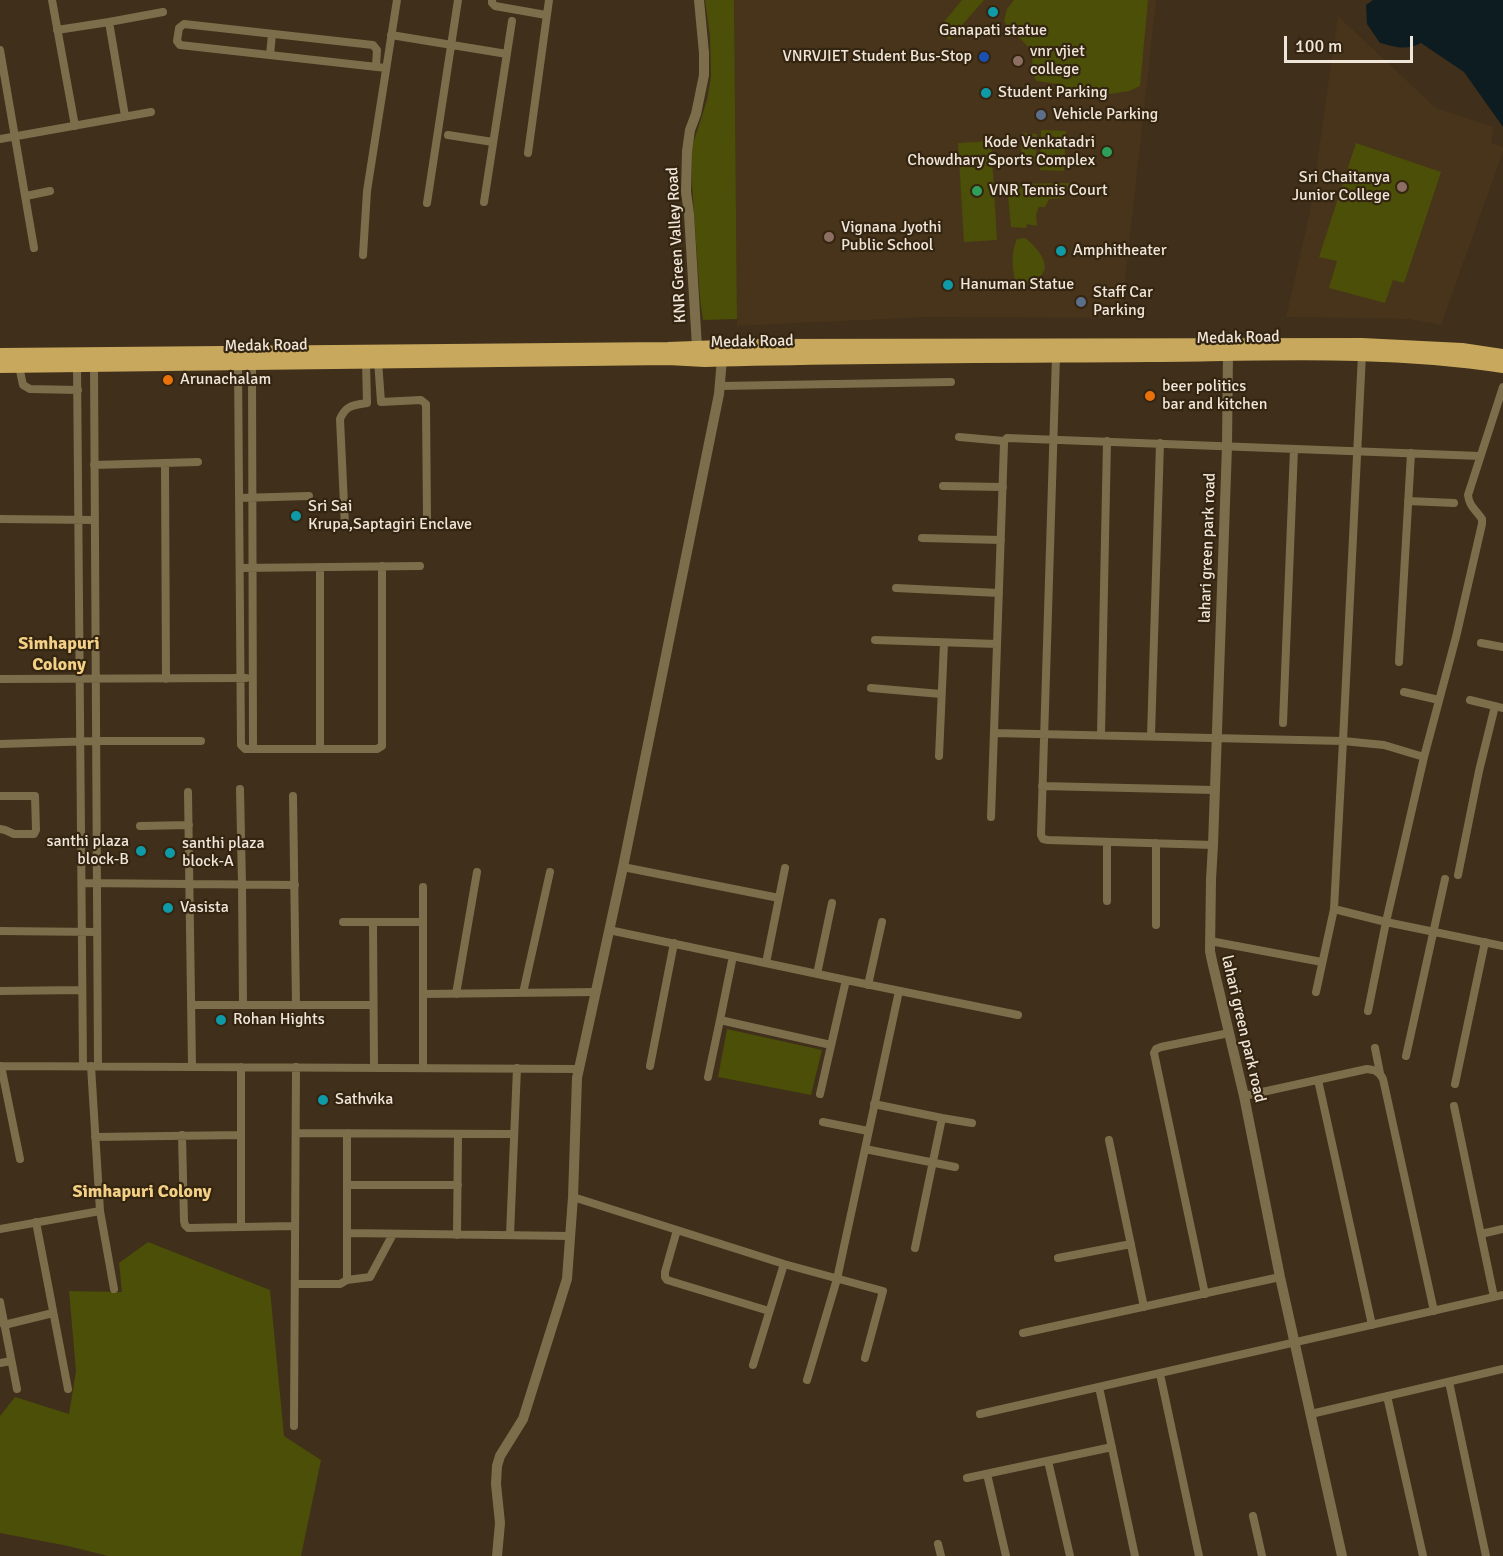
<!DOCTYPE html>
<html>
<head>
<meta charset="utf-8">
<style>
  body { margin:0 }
  #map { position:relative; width:1503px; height:1556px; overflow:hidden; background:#3f2f1b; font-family:Signika,sans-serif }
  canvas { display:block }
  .scale { position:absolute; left:1284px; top:36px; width:129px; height:27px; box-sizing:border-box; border:3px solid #efe5d8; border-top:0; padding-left:8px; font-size:18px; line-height:21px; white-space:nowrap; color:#efe5d8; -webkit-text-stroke:4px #342511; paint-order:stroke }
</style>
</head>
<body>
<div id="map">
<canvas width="1503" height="1556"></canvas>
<div class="scale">100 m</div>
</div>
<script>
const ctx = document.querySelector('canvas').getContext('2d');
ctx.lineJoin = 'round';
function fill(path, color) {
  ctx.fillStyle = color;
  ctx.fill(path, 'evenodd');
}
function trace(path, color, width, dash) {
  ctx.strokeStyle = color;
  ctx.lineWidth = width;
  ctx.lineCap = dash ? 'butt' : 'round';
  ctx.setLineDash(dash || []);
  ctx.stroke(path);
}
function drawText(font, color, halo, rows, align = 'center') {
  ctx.font = font + ' Signika,sans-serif';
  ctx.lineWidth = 4.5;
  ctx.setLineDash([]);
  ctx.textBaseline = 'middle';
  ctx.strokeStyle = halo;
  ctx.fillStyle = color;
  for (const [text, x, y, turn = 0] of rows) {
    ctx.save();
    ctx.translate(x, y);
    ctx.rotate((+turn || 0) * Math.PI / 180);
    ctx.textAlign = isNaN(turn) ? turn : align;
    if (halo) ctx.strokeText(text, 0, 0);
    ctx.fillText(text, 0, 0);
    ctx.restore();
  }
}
const built = new Path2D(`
  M734,0H1156L1121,318L927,317L737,326Z
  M1338,16L1436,108L1494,127L1491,143L1503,147V152L1441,325L1409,319L1286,317L1310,211Z`);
const green = new Path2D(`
  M705,0H734L737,319L703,320L700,299L692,185V147L707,100L711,76L710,37Z
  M962,0H984L949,40L939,28Z
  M1014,0H1148L1140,86L1129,91L1098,96L1089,92L1077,93L1058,84L1037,81L1031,73C1032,68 1033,63 1032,58C1030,41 1011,35 1004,21L1007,9Z
  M1041,130L1066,131L1064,171L1040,170Z
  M1022,133L1037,134L1036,162L1021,161Z
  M991,141L997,240L964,242L958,143Z
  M1356,143L1441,172L1404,283L1393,280L1385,303L1329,288L1337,261L1319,257Z
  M1070,183L1064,198L1049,199L1045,207H1039L1036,215L1037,226L1027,224L1026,228L1011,227L1007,184Z
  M1025,238C1040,249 1059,274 1029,281C1023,282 1020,282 1015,280C1012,266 1011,252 1017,239Z
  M727,1029L822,1050L811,1095L718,1077Z
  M148,1242L270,1290L284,1436L321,1460L301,1556H108L68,1546L0,1533V1416L15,1397L69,1414L76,1371L69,1291L122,1292L119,1263Z`);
const water = new Path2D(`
  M1373,0H1503V127L1464,72L1421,43C1405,51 1397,47 1380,43L1367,24L1366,5Z`);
const minor = new Path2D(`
  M52,0L75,126
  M492,0V3L495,6L546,15
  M109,22L163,12
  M57,30L109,22L125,116
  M391,35L507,54
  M0,50L34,248
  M270,55L272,34
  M376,66L377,50L373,45L184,24L179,28L177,41L180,45L386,68
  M448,135L493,142
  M0,139L151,112
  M528,153L549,0
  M26,196L50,191
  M484,202L512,21
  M427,203L458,0
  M363,255L367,191L397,0
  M1056,356L1041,835L1043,839L1048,840L1213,845
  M378,361L381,402L421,400L426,404L427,519
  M238,363L241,745L245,749H253L252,363
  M77,365L83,1066
  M94,365L98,1066
  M19,366L23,385L30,389L78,390
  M720,386L951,382
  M1503,387L1468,495C1469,506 1476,510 1482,519V524L1456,637L1424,757L1386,922L1503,946
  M959,437L1004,441
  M165,463L166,679
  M94,465L198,462
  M943,486L1003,487
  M239,498L309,496
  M1408,501L1454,503
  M0,519L94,520
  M345,526L340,419C346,405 354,405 367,403L366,361
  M922,538L1001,540
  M240,568L420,566
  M896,588L999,593
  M875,640L997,644
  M1481,643L1503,647
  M1399,662L1411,453
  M0,679L246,678
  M871,688L941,694
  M1404,692L1439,700
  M1470,700L1503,708
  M1283,723L1294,449
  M994,733L1343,741L1362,354
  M1101,735L1107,441
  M1151,736L1160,443
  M0,744L96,741H201
  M253,749H377L382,746V566
  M320,749V567
  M939,756L944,643
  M1042,786L1214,790
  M240,789L242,884L243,1005
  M188,792L192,1066
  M0,796H35L36,830L34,834H14L5,830L0,829
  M293,796L296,1005
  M991,817L1004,444V441L1007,438L1480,456
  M140,826L189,825
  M1156,843V925
  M623,867L779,898
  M1458,875L1479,771L1495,706
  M82,883L295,885
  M423,887V1067
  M1107,901V842
  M1334,909L1386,922L1368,1011
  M343,922H423
  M373,923L374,1067
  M609,930L846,980L1018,1015
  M0,931L97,932
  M1210,941L1322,962
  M733,956L720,1020L831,1045
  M766,963L785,868
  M817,974L832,903
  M868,985L882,922
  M0,991L82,990
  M1316,992L1334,909L1343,741L1384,745L1424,757
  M523,993L550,872
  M423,994L596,992
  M456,994L477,872
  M191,1005H373
  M1375,1048L1380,1073
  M1406,1056L1445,879
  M0,1066L579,1069
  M1,1066L20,1159
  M650,1066L674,943
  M241,1067V1227
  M708,1077L720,1020
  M1318,1080L1372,1325
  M1455,1084L1485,942
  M820,1094L846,980
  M1244,1096L1367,1069C1375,1070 1379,1071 1383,1079L1434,1311
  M874,1104L942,1118L915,1248
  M1454,1106L1494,1297
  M942,1118L972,1123
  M823,1122L868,1131
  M296,1133L514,1134
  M182,1135L184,1221L185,1225L188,1228L295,1226
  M95,1137L241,1135
  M1109,1140L1144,1307
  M865,1149L955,1167
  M348,1185H458
  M573,1197L784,1264L883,1291L865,1358
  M100,1211L114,1289
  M36,1222L68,1389
  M0,1229L100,1211L91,1066
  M677,1230L665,1272V1277L667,1280L769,1311
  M348,1233L571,1236
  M1481,1234L1503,1229
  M457,1235L458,1134
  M510,1235L517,1068
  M1058,1258L1131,1244
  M347,1280L370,1277L393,1234
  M295,1284H340L347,1280V1133
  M1205,1294L1154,1053L1156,1049L1161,1047L1229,1033
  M0,1302L17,1389
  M4,1325L53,1313
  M1023,1333L1280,1277
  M0,1363L11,1361
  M753,1365L784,1264
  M1160,1374L1199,1556
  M807,1380L837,1279L899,991
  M1449,1382L1486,1556
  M1099,1387L1135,1556
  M1387,1396L1423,1556
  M980,1414L1503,1295
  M1311,1414L1503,1369
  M294,1426L296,1067
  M1048,1461L1070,1556
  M987,1474L1006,1556
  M967,1478L1112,1447
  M1253,1516L1262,1556
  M938,1544L941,1556`);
const tertiary = new Path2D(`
  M697,347L689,214L686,192L687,151L690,130L696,114L704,75V53L699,0
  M1228,354L1227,446L1213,845L1211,880L1210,951L1212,961L1244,1096L1280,1277L1342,1556
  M497,1556L500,1523L496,1484L497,1466L500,1456L523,1419L567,1279L573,1197L577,1078L623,867L719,394L722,359`);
const primary = new Path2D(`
  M0,355L668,349L748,346L1362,345L1462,350L1503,356
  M0,366L668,358L705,360C853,356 1001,356 1150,355C1267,354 1386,348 1503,366`);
const markers = [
  [993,12,6,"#0f9aa8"],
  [984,57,6,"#1a4fb4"],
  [1018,61,6,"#8d6e63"],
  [986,93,6,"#0f9aa8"],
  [1041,115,6,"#5c6f8a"],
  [1107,152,6,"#2e9e5b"],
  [1402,187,6,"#8d6e63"],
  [977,191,6,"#2e9e5b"],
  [829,237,6,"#8d6e63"],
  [1061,251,6,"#0f9aa8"],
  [948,285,6,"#0f9aa8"],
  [1081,302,6,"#5c6f8a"],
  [168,380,6,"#e8710a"],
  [1150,396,6,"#e8710a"],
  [296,516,6,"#0f9aa8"],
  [141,851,6,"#0f9aa8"],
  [170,853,6,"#0f9aa8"],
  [168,908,6,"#0f9aa8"],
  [221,1020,6,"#0f9aa8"],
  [323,1100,6,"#0f9aa8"]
];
const poiNames = [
  ["Ganapati statue",993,31,"center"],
  ["vnr vjiet",1030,52],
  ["college",1030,70],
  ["VNRVJIET Student Bus-Stop",972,57,"right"],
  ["Student Parking",998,93],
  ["Vehicle Parking",1053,115],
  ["Kode Venkatadri",1095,143,"right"],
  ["Chowdhary Sports Complex",1095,161,"right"],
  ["Sri Chaitanya",1390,178,"right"],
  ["Junior College",1390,196,"right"],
  ["VNR Tennis Court",989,191],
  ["Vignana Jyothi",841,228],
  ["Public School",841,246],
  ["Amphitheater",1073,251],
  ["Hanuman Statue",960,285],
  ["Staff Car",1093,293],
  ["Parking",1093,311],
  ["Arunachalam",180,380],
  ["beer politics",1162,387],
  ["bar and kitchen",1162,405],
  ["Sri Sai",308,507],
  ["Krupa,Saptagiri Enclave",308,525],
  ["santhi plaza",129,842,"right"],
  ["block-B",129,860,"right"],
  ["santhi plaza",182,844],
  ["block-A",182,862],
  ["Vasista",180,908],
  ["Rohan Hights",233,1020],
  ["Sathvika",335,1100]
];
const streetNames = [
  ["KNR Green Valley Road",677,245,-93],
  ["Medak Road",1238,338,-1],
  ["Medak Road",752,342,-1],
  ["Medak Road",266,346,-1],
  ["lahari green park road",1208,548,-88],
  ["lahari green park road",1243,1029,77]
];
const neighbourhoodNames = [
  ["Simhapuri",59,644],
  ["Colony",59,665],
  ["Simhapuri Colony",142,1192]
];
fill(built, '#48341a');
fill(green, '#4b4f07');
fill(water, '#0c1c21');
trace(minor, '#7c6e4a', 8);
trace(tertiary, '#7c6e4a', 10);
trace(primary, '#c7a85c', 14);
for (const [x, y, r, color] of markers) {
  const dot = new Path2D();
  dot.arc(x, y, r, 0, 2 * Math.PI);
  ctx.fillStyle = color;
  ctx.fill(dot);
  trace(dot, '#342511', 2);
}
drawText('16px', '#efe5d8', '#342511', poiNames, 'left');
drawText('16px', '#efe5d8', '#342511', streetNames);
drawText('bold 18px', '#f3d086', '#342511', neighbourhoodNames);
</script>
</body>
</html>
